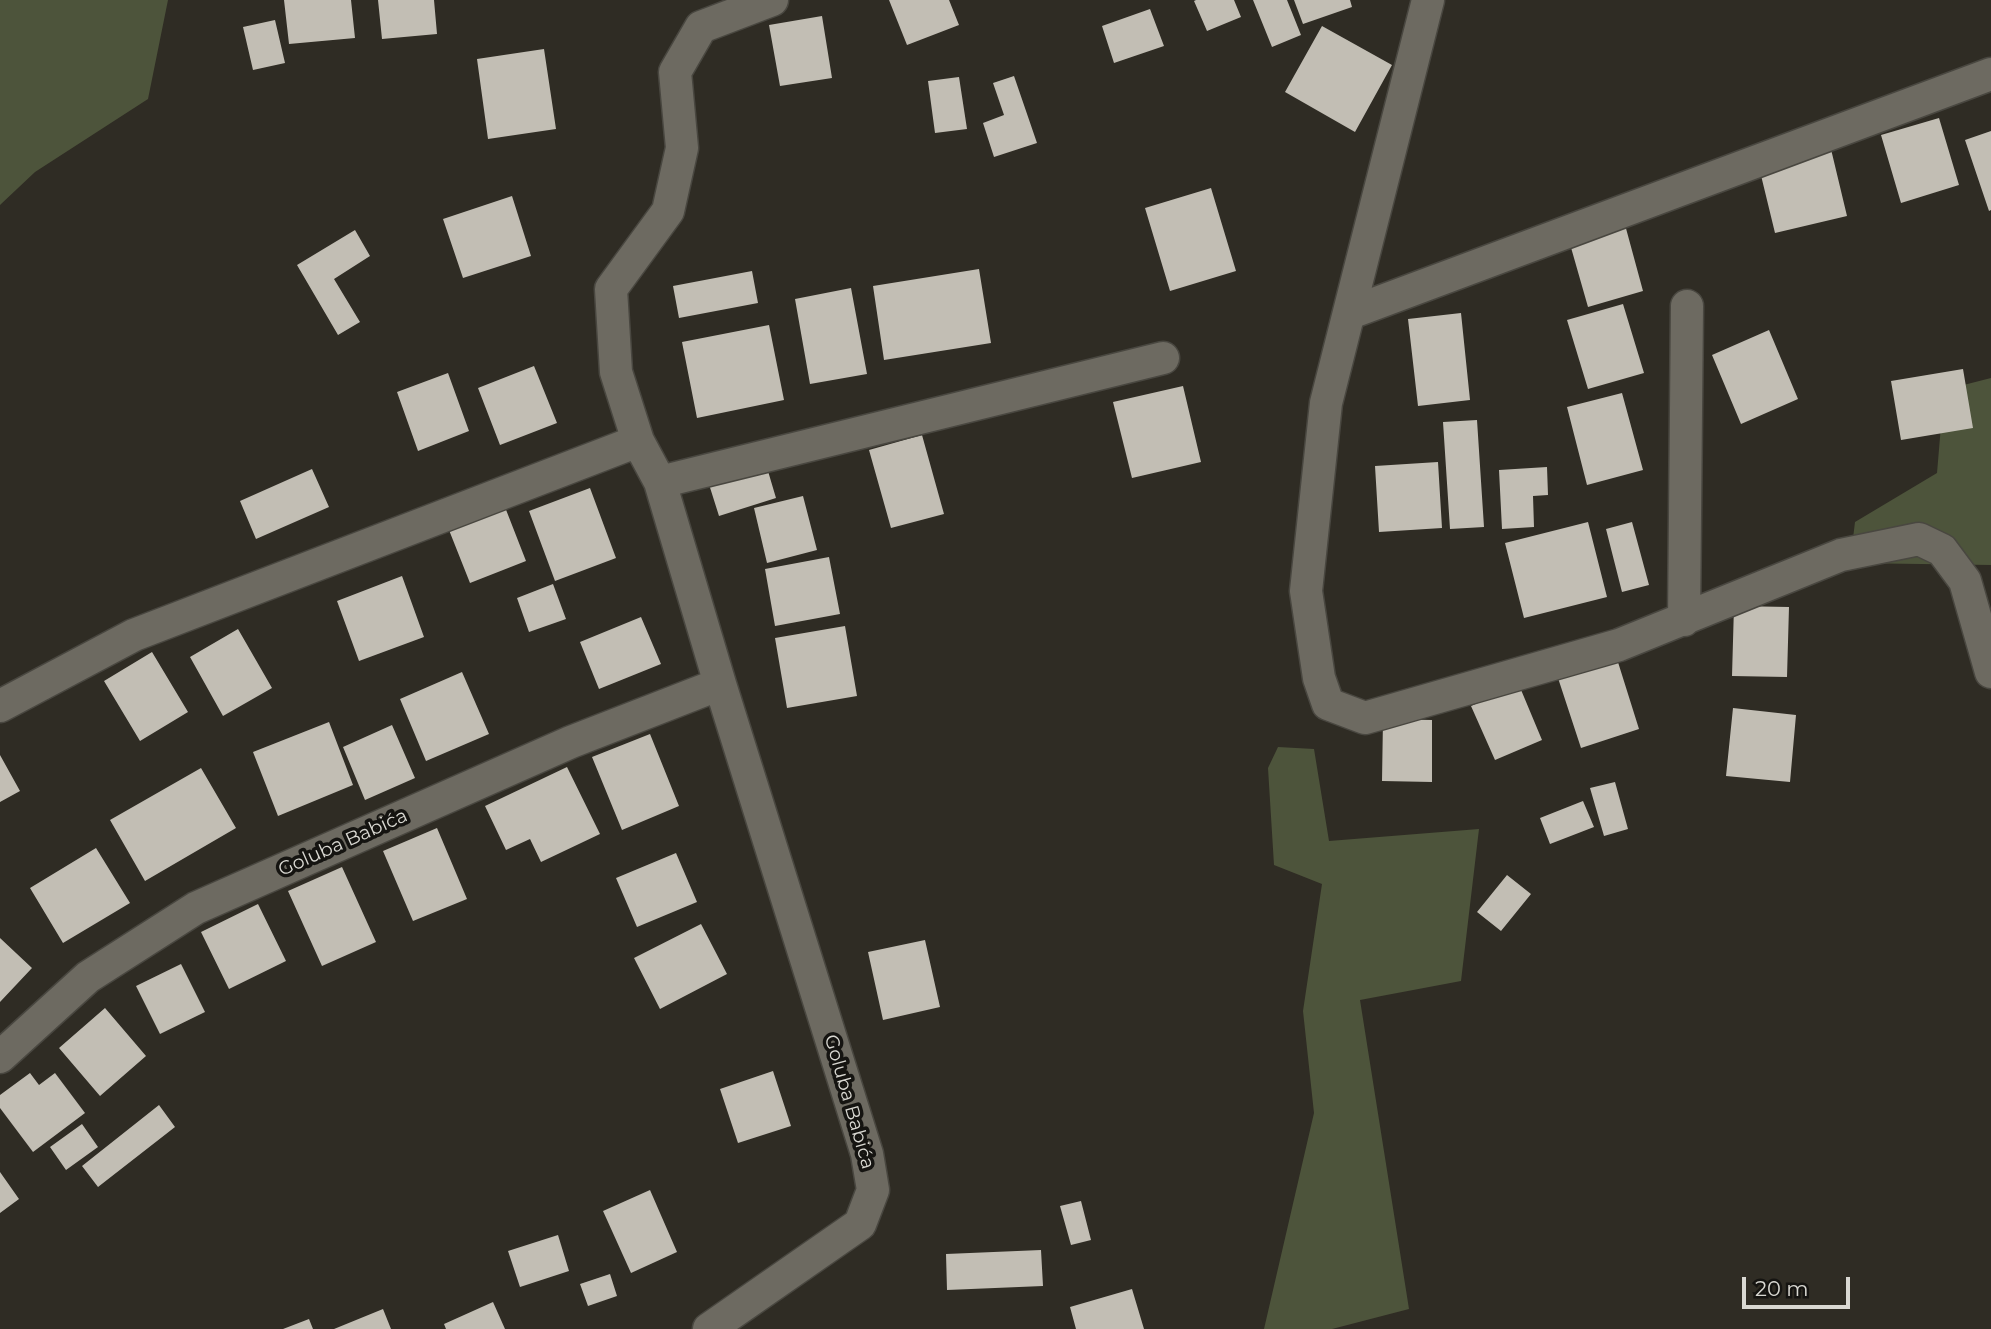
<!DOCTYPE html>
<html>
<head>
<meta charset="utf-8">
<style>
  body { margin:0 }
  #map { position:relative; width:1991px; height:1329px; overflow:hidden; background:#2f2c24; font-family:Montserrat,sans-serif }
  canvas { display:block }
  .scale { position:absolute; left:1742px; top:1277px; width:108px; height:32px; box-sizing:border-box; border:4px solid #d9d8d2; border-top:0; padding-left:9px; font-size:21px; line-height:24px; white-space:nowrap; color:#d9d8d2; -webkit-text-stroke:5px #151411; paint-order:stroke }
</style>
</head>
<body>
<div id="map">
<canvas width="1991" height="1329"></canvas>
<div class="scale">20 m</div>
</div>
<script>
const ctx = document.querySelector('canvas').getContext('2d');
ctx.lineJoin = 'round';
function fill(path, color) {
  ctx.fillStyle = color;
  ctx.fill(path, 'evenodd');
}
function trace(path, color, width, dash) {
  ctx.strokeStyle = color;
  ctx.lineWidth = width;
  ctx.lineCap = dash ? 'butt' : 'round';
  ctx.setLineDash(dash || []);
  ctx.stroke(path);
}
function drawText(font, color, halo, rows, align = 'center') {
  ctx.font = font + ' Montserrat,sans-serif';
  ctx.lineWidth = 7;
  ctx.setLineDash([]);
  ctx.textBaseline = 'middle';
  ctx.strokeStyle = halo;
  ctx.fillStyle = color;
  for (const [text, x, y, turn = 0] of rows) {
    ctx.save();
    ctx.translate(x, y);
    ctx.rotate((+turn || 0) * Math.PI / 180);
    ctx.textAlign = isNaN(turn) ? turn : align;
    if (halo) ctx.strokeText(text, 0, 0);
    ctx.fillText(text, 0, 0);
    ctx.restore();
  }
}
const green = new Path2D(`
  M0,0H168L148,99L35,172L0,205Z
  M1991,378V565L1850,563L1855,522L1937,473L1944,390Z
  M1278,747L1314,749L1329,841L1479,829L1461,981L1360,1000L1409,1309L1332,1329H1264L1314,1113L1303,1011L1322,884L1274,865L1268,768Z`);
const building = new Path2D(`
  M284,0H351L355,38L289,44Z
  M378,0H434L437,34L382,39Z
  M889,0H949L959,25L907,45Z
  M1196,0H1234L1241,17L1207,31L1194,1Z
  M1253,0H1287L1301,35L1272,47Z
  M1294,0H1350L1352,7L1303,24Z
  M1150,9L1164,46L1114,63L1102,26Z
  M822,16L832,78L780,86L769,25Z
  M275,20L285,63L253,70L243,27Z
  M1322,26L1392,65L1355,132L1285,92Z
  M544,49L556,129L488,139L477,59Z
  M1014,76L1037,143L994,157L983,123L1004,115L993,83Z
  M959,77L967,129L935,133L928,81Z
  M1939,118L1959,185L1901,203L1881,135Z
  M1991,131V210L1989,211L1965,140Z
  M1830,145L1847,216L1775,233L1758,163Z
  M1211,188L1236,271L1170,291L1145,208Z
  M512,196L531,256L463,278L443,219Z
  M1624,221L1643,291L1588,307L1568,237Z
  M355,230L370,256L334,279L360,322L338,335L297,265Z
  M979,269L991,343L884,360L873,286Z
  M752,271L758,303L679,318L673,286Z
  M851,288L867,374L810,384L795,299Z
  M1623,304L1644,373L1588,389L1567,320Z
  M1461,313L1470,400L1418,406L1408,319Z
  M769,325L784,400L697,418L682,342Z
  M1769,330L1798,399L1741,424L1712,355Z
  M534,366L557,423L500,445L478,388Z
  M1963,369L1973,428L1901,440L1891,381Z
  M448,373L469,431L418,451L397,392Z
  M1183,386L1201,462L1132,478L1113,402Z
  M1622,393L1643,470L1587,485L1567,407Z
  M1477,420L1484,527L1450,529L1443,422Z
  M922,435L944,514L891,528L869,450Z
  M765,461L776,498L719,516L707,478Z
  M1438,462L1442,528L1379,532L1375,466Z
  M1547,467L1548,495L1533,496L1534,527L1502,529L1499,470Z
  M312,469L329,507L256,539L240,501Z
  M590,488L616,558L555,581L529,511Z
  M803,496L817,550L767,563L754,508Z
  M503,502L526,561L470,583L447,525Z
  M1588,522L1607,597L1524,618L1505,543Z
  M1632,522L1649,585L1622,592L1606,529Z
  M829,557L840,614L775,626L765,569Z
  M402,576L424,637L359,661L337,601Z
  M553,584L566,619L529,632L517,598Z
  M1734,606L1789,607L1787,677L1732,676Z
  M641,617L661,664L599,689L580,642Z
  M845,626L857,696L787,708L775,638Z
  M238,629L272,688L223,716L190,657Z
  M152,652L188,712L140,741L104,681Z
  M1617,659L1639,729L1581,748L1558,678Z
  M462,672L489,734L426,761L400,699Z
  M1519,685L1542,740L1495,760L1471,706Z
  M1733,708L1796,715L1790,782L1726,776Z
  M1383,719L1432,720V782L1382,781Z
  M329,722L353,785L278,816L253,752Z
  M392,725L415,778L365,800L343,747Z
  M650,734L679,806L622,830L592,757Z
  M0,755L20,791L0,802Z
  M567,767L600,834L541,862L530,839L506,850L485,806Z
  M201,768L236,828L145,881L110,820Z
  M1615,782L1628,829L1604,836L1590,788Z
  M1583,801L1594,827L1550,844L1540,818Z
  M437,828L467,899L413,921L383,851Z
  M96,848L130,903L63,943L30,888Z
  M676,853L697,902L637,927L616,878Z
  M342,867L376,942L322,966L288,891Z
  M1507,875L1531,894L1501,931L1477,912Z
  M258,904L286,961L229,989L201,932Z
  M701,924L727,974L660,1009L634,958Z
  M0,938L32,968L0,1002Z
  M925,940L940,1007L883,1020L868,952Z
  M181,964L205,1012L160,1034L136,986Z
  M105,1008L146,1056L100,1096L59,1048Z
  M773,1071L791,1126L738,1143L720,1089Z
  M30,1073L39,1085L55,1073L85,1113L33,1152L0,1108V1095Z
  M159,1105L175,1127L98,1187L82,1166Z
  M82,1124L98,1147L66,1170L50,1147Z
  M0,1172L19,1199L0,1213Z
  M650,1190L677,1252L631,1273L603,1211Z
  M1081,1201L1091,1240L1071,1245L1060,1206Z
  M558,1235L569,1271L520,1287L508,1251Z
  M1041,1250L1043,1286L947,1290L946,1254Z
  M610,1274L617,1296L588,1306L580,1284Z
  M1132,1289L1144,1329H1076L1070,1307Z
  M493,1302L505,1329H446L444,1324Z
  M383,1309L391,1329H334Z
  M309,1319L313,1329H283Z`);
const minor = new Path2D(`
  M1428,0L1326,403L1306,591L1319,678L1328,704L1365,718L1619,645L1841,555L1919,539L1942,550L1965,581L1991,672
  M1350,313L1991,74
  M660,482L1163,358
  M1684,620L1687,306
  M0,706L134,635L638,441
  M0,1057L88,977L196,908L571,742L720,684
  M709,1329L860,1224L873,1190L867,1154L720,684L660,482L638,441L616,372L611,289L668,211L682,148L675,72L701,27L772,0`);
const streetNames = [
  ["Goluba Babića",343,843,-24],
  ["Goluba Babića",849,1102,74]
];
fill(green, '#4d543b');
fill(building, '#c2beb4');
trace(minor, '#494740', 35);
trace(minor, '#6d6a61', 32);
drawText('19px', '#d9d8d2', '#151411', streetNames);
</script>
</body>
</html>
